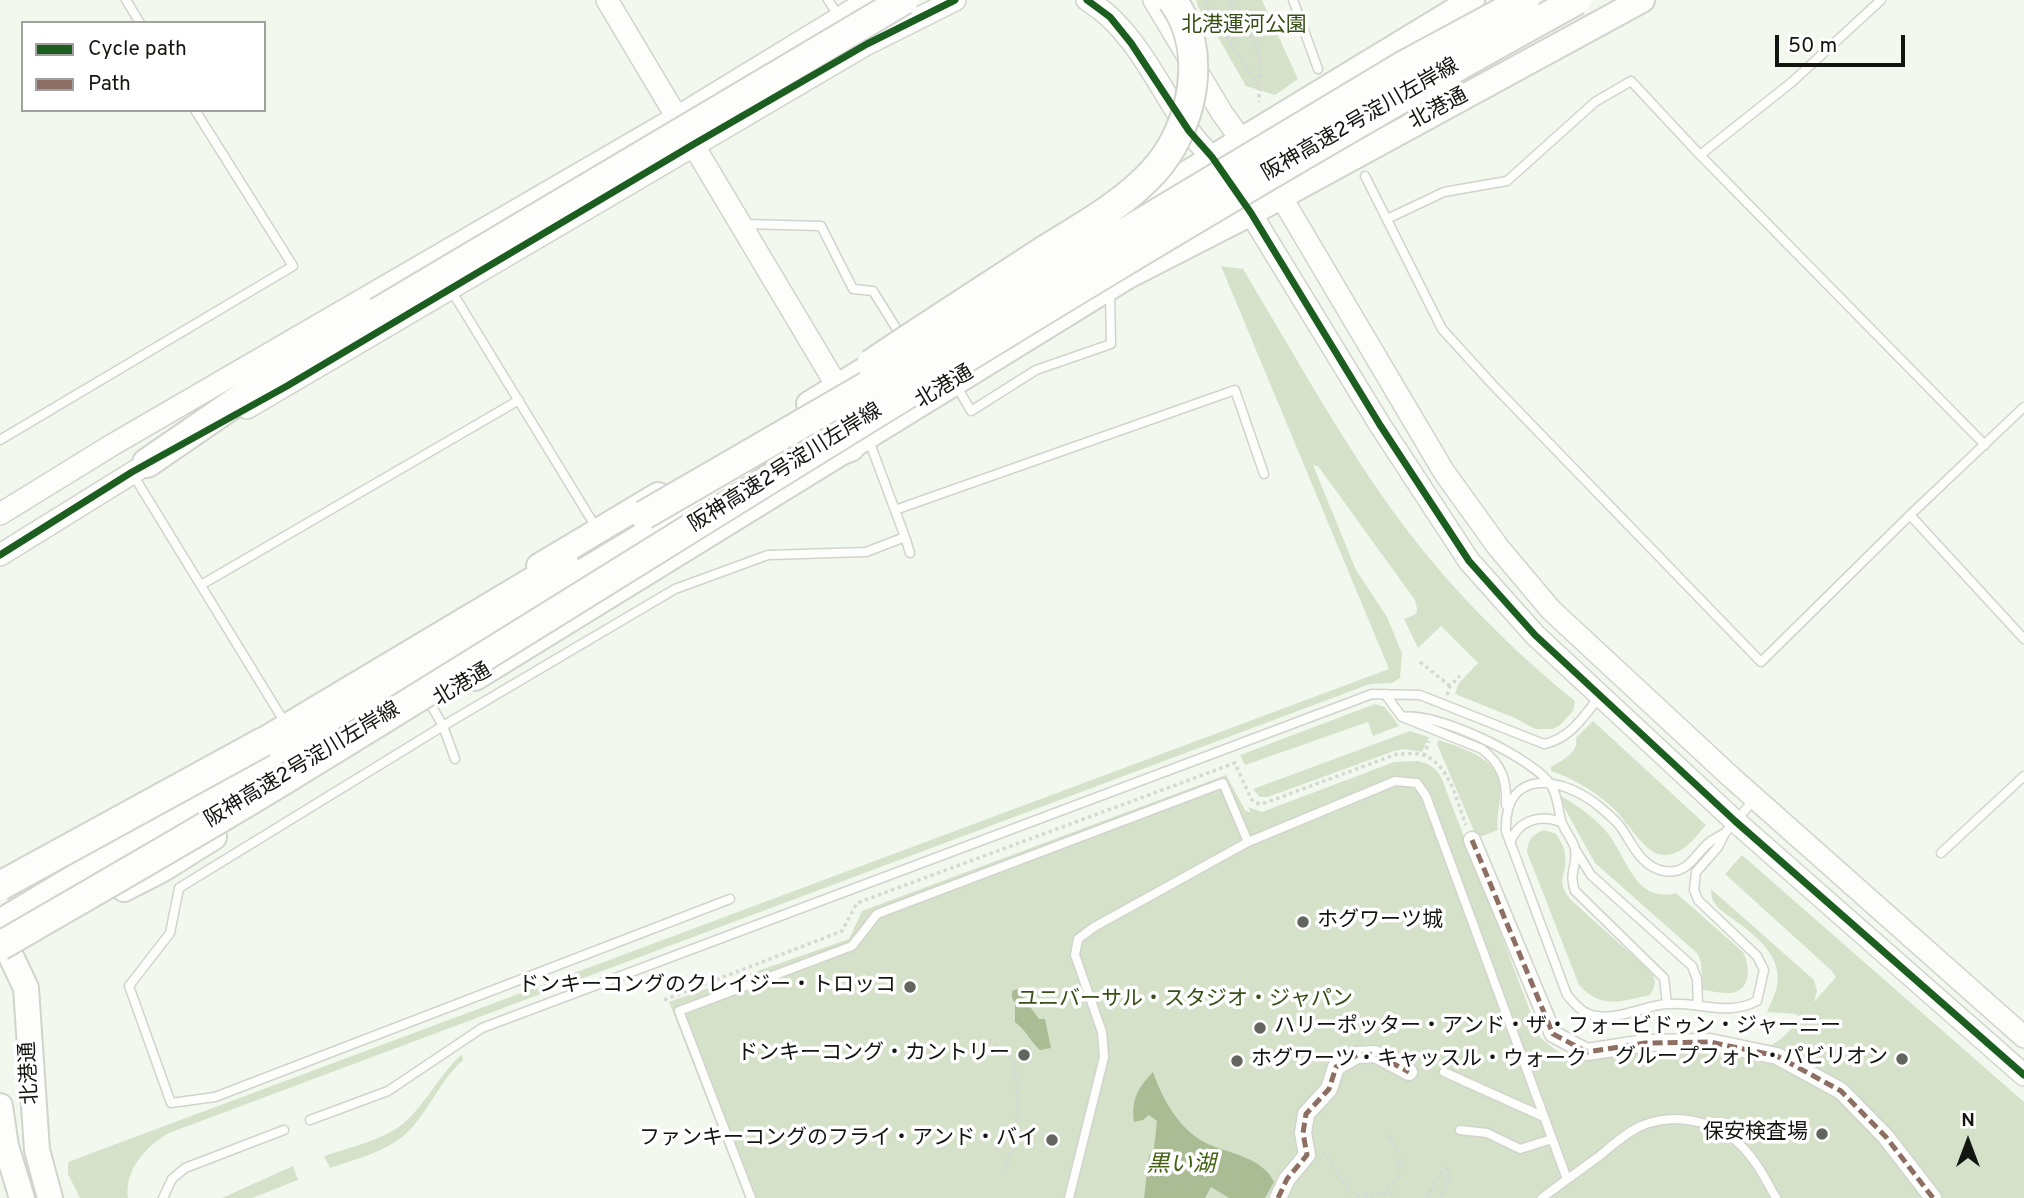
<!DOCTYPE html>
<html>
<head>
<meta charset="utf-8">
<style>
  body { margin:0 }
  #map { position:relative; width:2024px; height:1198px; overflow:hidden; background:#f3f8ee; font-family:Overpass,sans-serif }
  canvas { display:block }
  .legend { position:absolute; left:21px; top:21px; width:245px; height:91px; box-sizing:border-box; background:#fff; border:2px solid #a1a29f; margin:0; padding:9px 12px; list-style:none; font-size:21px; color:#131610 }
  .legend li { display:flex; align-items:center; gap:14px; height:35px }
  .legend b { width:35px; border:2px solid #a1a29f }
  .north { position:absolute; left:1933px; top:1107px; width:70px; height:70px; -webkit-text-stroke:5px #fff; paint-order:stroke; rotate:0deg; font-size:19px; font-weight:700; line-height:28px; text-align:center; color:#131610 }
  .north::after { content:''; display:block; margin:auto; width:24px; height:32px; background:#131610; clip-path:polygon(50% 0,100% 100%,50% 72%,0 100%) }
  .scale { position:absolute; left:1775px; top:35px; width:130px; height:32px; box-sizing:border-box; border:4px solid #131610; border-top:0; padding-left:9px; font-size:21px; line-height:24px; white-space:nowrap; color:#131610; -webkit-text-stroke:5px #fff; paint-order:stroke }
</style>
</head>
<body>
<div id="map">
<canvas width="2024" height="1198"></canvas>
<ul class="legend">
<li><b style="height:9px;background:#1b5e20"></b>Cycle path</li>
<li><b style="height:9px;background:#8d6e63"></b>Path</li>
</ul>
<div class="north">N</div>
<div class="scale">50 m</div>
</div>
<script>
const ctx = document.querySelector('canvas').getContext('2d');
ctx.lineJoin = 'round';
function fill(path, color) {
  ctx.fillStyle = color;
  ctx.fill(path, 'evenodd');
}
function trace(path, color, width, dash) {
  ctx.strokeStyle = color;
  ctx.lineWidth = width;
  ctx.lineCap = dash ? 'butt' : 'round';
  ctx.setLineDash(dash || []);
  ctx.stroke(path);
}
function drawText(font, color, halo, rows, align = 'center') {
  ctx.font = font + ' Overpass,"Noto Sans JP",sans-serif';
  ctx.lineWidth = 7;
  ctx.setLineDash([]);
  ctx.textBaseline = 'middle';
  ctx.strokeStyle = halo;
  ctx.fillStyle = color;
  for (const [text, x, y, turn = 0] of rows) {
    ctx.save();
    ctx.translate(x, y);
    ctx.rotate((+turn || 0) * Math.PI / 180);
    ctx.textAlign = isNaN(turn) ? turn : align;
    if (halo) ctx.strokeText(text, 0, 0);
    ctx.fillText(text, 0, 0);
    ctx.restore();
  }
}
const green = new Path2D(`
  M1196,0H1262L1298,79L1275,95L1246,86L1216,34L1198,7Z
  M1221,266L1243,269C1295,355 1344,446 1404,526C1451,589 1514,652 1575,701L1573,711L1560,725L1553,729H1535L1515,718L1455,694L1459,683L1478,663L1441,626L1418,648L1404,619L1416,614L1417,609L1415,600L1318,466L1313,465L1356,570L1387,617L1402,653L1400,678L1392,683L1370,684L169,1133C146,1146 124,1170 128,1198H80L68,1174V1162L1389,669Z
  M1375,704L1385,707L1399,726L1373,736L1368,722L1245,765L1240,755Z
  M1593,721L1706,825C1694,839 1679,860 1658,854C1644,850 1627,822 1616,811C1598,793 1575,779 1551,771V767C1562,760 1579,753 1576,738Z
  M1410,731L1429,737L1422,752L1405,749L1394,751L1268,797H1260L1253,789Z
  M1439,740C1468,750 1505,760 1500,798C1499,810 1496,818 1498,830L1477,838L1437,744Z
  M1418,761C1429,764 1437,768 1442,779L1540,1037C1548,1044 1556,1052 1567,1055C1595,1064 1654,1050 1685,1047C1707,1046 1733,1055 1755,1051C1776,1047 1788,1033 1801,1017L1795,1014L1767,1012C1770,1004 1775,995 1777,986C1784,949 1742,927 1718,908L1712,899L1711,889L1814,980L1817,991L1814,1002L1836,977L1832,971L1725,874L1742,855L2024,1102V1198H745L669,1002L849,939L862,911L1226,775L1245,810L1251,813L1248,807L1262,812L1394,762Z
  M1561,796C1577,805 1592,816 1605,830C1627,854 1633,904 1676,893L1743,952C1750,966 1752,990 1731,993C1723,994 1712,991 1703,990L1701,962L1697,953L1595,863L1559,798Z
  M1544,830L1556,834C1560,841 1565,847 1565,855C1568,876 1554,879 1571,900L1650,971C1657,979 1656,986 1650,995C1621,1001 1602,1010 1579,985L1527,852C1528,839 1532,835 1544,830Z
  M462,1054L463,1060C438,1082 427,1117 401,1138C381,1153 353,1160 330,1168L324,1156C348,1148 387,1139 405,1122C427,1102 440,1074 462,1054Z
  M293,1166L298,1180L252,1198H222Z`);
const water = new Path2D(`
  M1017,989L1021,990L1022,996L1039,1019H1045L1051,1048L1040,1050C1030,1041 1026,1030 1015,1022V1003L1012,998V991Z
  M1153,1072C1162,1098 1178,1128 1204,1142C1227,1154 1262,1156 1274,1182L1265,1198H1229L1211,1187L1205,1198H1144L1149,1156L1154,1149L1157,1121L1149,1115L1143,1120L1134,1122C1131,1099 1138,1088 1153,1072Z`);
const path = new Path2D(`
  M1206,0L1207,7L1259,87L1260,59L1256,43L1242,26L1229,0
  M1259,87V102
  M1420,662L1450,686
  M1447,695L1450,686L1460,676
  M1424,756L1429,741
  M664,1000L842,931L857,903L1235,763L1251,799L1255,803L1262,804L1397,754C1404,754 1413,753 1419,754C1449,760 1456,800 1466,825
  M989,1039L999,1048L1008,1051C1026,1093 1015,1132 1004,1174
  M1389,1136C1400,1154 1401,1158 1398,1179L1387,1188L1385,1193L1394,1196V1198
  M1322,1152C1335,1160 1343,1192 1357,1195C1365,1197 1377,1194 1385,1193
  M1426,1198L1444,1169L1449,1170L1448,1184L1439,1198`);
const lane = new Path2D(`
  M126,0L140,23
  M828,0L838,15
  M1293,0L1318,69
  M1700,155L1792,82L1881,0
  M1365,176L1442,329L1492,384L1761,662L1910,515L2024,407
  M1387,219L1444,192L1507,181L1595,102L1631,81L1700,155L1985,445
  M744,224L821,226L853,289L873,291L903,339
  M451,290L597,529
  M956,385L971,411L1036,370L1111,344L1110,291
  M0,440L293,266L195,110
  M132,473L282,718
  M895,510L1235,390L1264,474
  M1910,515L2024,639
  M905,537L910,553
  M201,585L519,400
  M1385,694L1402,717L1482,749C1502,765 1507,780 1506,805
  M431,705L443,726L455,759
  M1402,717C1437,712 1523,754 1547,780C1557,790 1558,808 1561,820C1564,831 1573,839 1575,849C1578,865 1568,873 1575,891L1664,978L1667,1004
  M1725,833C1721,835 1716,838 1711,841C1695,853 1689,875 1664,871C1641,867 1632,843 1620,826C1615,820 1607,813 1601,808C1565,777 1504,765 1506,831L1567,995C1576,1005 1582,1014 1597,1016C1619,1020 1644,1006 1666,1004C1698,1001 1727,1017 1757,1001L1764,970L1757,956L1698,900L1694,890L1696,872L1718,847L1725,833L1753,801
  M1510,843C1518,820 1540,814 1561,822
  M1575,849L1591,875L1692,966L1697,979L1698,1005
  M1941,853L2024,776
  M730,899L215,1097L171,1103L129,986L170,933L179,888L443,726L675,589L768,555L866,552L905,537L868,438
  M1444,1072L1544,1117
  M310,1120L388,1091L482,1028L1372,694L1420,695L1544,744C1570,739 1584,716 1600,696
  M1460,1130L1487,1133L1520,1149L1552,1139
  M163,1198L172,1179L185,1168L284,1130
  M751,1198L679,1011L852,946L877,914L1223,783L1248,842
  M1069,1198L1104,1057L1102,1032L1075,955L1078,939L1094,927L1248,842L1395,781L1417,783L1426,796L1567,1179
  M1542,1198C1560,1184 1579,1171 1598,1157C1612,1146 1625,1133 1641,1126C1680,1110 1726,1123 1751,1157C1761,1169 1768,1184 1776,1198`);
const street = new Path2D(`
  M1472,840L1553,1034L1587,1052L1645,1043L1710,1042L1777,1056L1841,1091L1886,1137L1933,1198
  M1278,1198L1287,1179L1307,1155L1303,1133L1306,1114L1329,1089L1336,1067L1357,1055L1375,1054L1409,1072`);
const secondary = new Path2D(`
  M607,0L846,401
  M1087,0C1133,27 1158,85 1187,128C1197,143 1211,155 1221,170
  M1154,0L1222,113L1250,152
  M1273,183L1444,472L1498,547L1551,610L1731,777L2024,1037
  M1242,199L1380,425L1469,561L1535,635L1735,821L2024,1075
  M247,408L867,44L955,0
  M0,514L112,445L677,117L869,0
  M0,555L158,457`);
const primary = new Path2D(`
  M1120,214L1472,0
  M809,404L889,355
  M539,566L658,495
  M475,678L1128,276L1251,213L1642,0
  M124,889L163,869L214,837
  M0,933L26,988L37,1150L50,1198
  M0,1106L6,1146L22,1198`);
const highway = new Path2D(`
  M809,461L850,447
  M147,463L278,373L378,312
  M244,754L564,563
  M0,924L659,528L715,496L751,481`);
const highwayBridge = new Path2D(`
  M378,312L904,0
  M871,364C929,325 987,288 1045,250C1082,227 1124,204 1153,172C1193,129 1210,50 1172,0
  M644,515L924,353L1406,64L1525,0
  M0,886L263,742
  M0,946C96,890 192,836 287,778C716,516 1136,242 1577,0`);
const quiet = new Path2D(`
  M1472,840L1553,1034L1587,1052L1645,1043L1710,1042L1777,1056L1841,1091L1886,1137L1933,1198
  M1278,1198L1287,1179L1307,1155L1303,1133L1306,1114L1329,1089L1336,1067L1357,1055L1375,1054L1409,1072`);
const cycleway = new Path2D(`
  M1087,0L1110,17L1131,43L1189,131L1212,157L1251,213L1380,425L1469,561L1535,635L1735,821L2024,1075
  M0,555L132,472L287,386L694,144L867,44L955,0`);
const markers = [
  [1303,922,7,"#61655e"],
  [910,987,7,"#61655e"],
  [1260,1028,7,"#61655e"],
  [1024,1055,7,"#61655e"],
  [1902,1059,7,"#61655e"],
  [1237,1061,7,"#61655e"],
  [1822,1134,7,"#61655e"],
  [1052,1140,7,"#61655e"]
];
const parkNames = [
  ["北港運河公園",1244,27],
  ["ユニバーサル・スタジオ・ジャパン",1185,1001]
];
const streetNames = [
  ["北港通",1439,110,-28],
  ["阪神高速2号淀川左岸線",1361,121,-30],
  ["北港通",945,388,-31],
  ["阪神高速2号淀川左岸線",786,469,-32],
  ["北港通",463,686,-31],
  ["阪神高速2号淀川左岸線",303,766,-31],
  ["北港通",31,1073,-93]
];
const poiNames = [
  ["ホグワーツ城",1317,922,"left"],
  ["ドンキーコングのクレイジー・トロッコ",896,987],
  ["ハリーポッター・アンド・ザ・フォービドゥン・ジャーニー",1274,1028,"left"],
  ["ドンキーコング・カントリー",1010,1055],
  ["グループフォト・パビリオン",1888,1059],
  ["ホグワーツ・キャッスル・ウォーク",1251,1061,"left"],
  ["保安検査場",1808,1134],
  ["ファンキーコングのフライ・アンド・バイ",1038,1140]
];
const waterNames = [
  ["黒い湖",1181,1166]
];
fill(green, '#d5e2c9');
fill(water, '#a9bc94');
trace(lane, '#d0d4cc', 11);
trace(street, '#d0d4cc', 19);
trace(secondary, '#d0d4cc', 24);
trace(primary, '#d0d4cc', 28);
trace(highway, '#d0d4cc', 32);
trace(path, '#d6d8d4', 3.5, [3.5, 3.5]);
trace(lane, '#fdfefc', 8);
trace(street, '#fdfefc', 16);
trace(secondary, '#fdfefc', 21);
trace(primary, '#fdfefc', 24);
trace(highway, '#fdfefc', 28);
trace(highwayBridge, '#d0d4cc', 32, []);
trace(highwayBridge, '#fdfefc', 28);
trace(quiet, '#8d6e63', 5, [10, 5]);
trace(cycleway, '#1b5e20', 7);
for (const [x, y, r, color] of markers) {
  const dot = new Path2D();
  dot.arc(x, y, r, 0, 2 * Math.PI);
  ctx.fillStyle = color;
  ctx.fill(dot);
  trace(dot, '#fff', 2.5);
}
drawText('21px', '#374f16', '#fff', parkNames);
drawText('21px', '#131610', '#fff', streetNames);
drawText('21px', '#131610', '#fff', poiNames, 'right');
drawText('italic 23px', '#446314', '#fff', waterNames);
</script>
</body>
</html>
